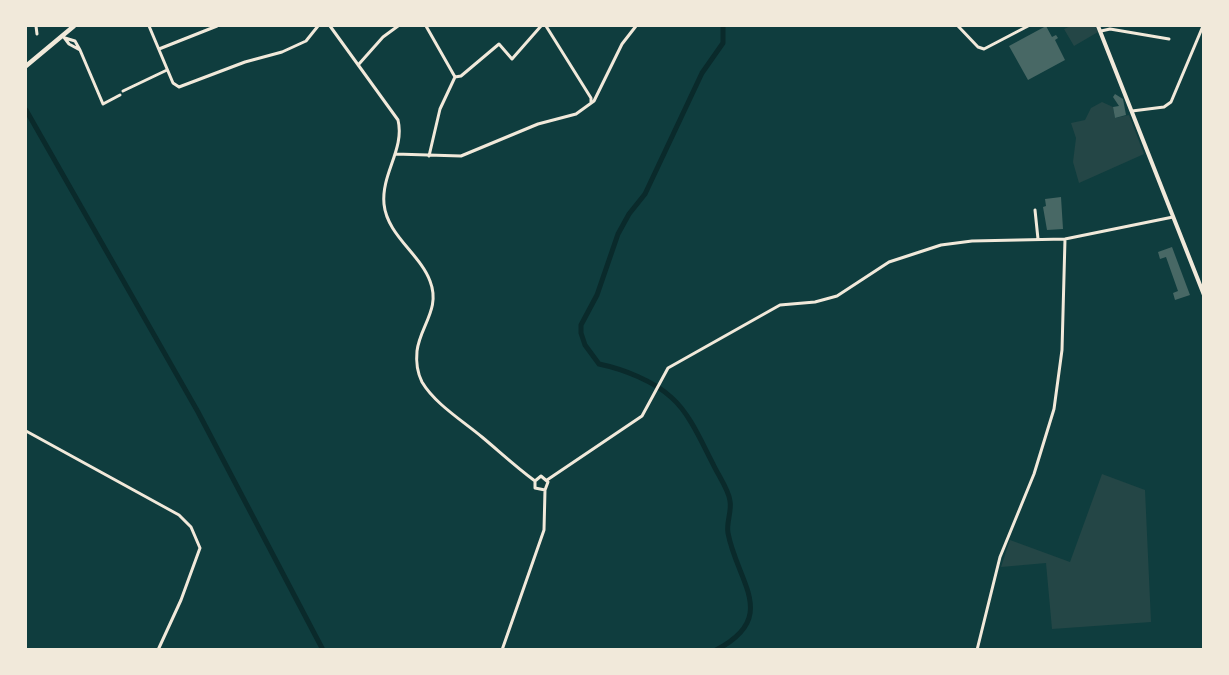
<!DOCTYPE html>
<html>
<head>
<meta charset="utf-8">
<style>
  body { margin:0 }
  #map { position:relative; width:1229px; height:675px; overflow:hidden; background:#0f3d3e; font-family:Lato,sans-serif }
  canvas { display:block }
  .frame { position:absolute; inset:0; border:27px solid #f1e9da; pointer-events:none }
</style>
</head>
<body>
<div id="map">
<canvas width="1229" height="675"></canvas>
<div class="frame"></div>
</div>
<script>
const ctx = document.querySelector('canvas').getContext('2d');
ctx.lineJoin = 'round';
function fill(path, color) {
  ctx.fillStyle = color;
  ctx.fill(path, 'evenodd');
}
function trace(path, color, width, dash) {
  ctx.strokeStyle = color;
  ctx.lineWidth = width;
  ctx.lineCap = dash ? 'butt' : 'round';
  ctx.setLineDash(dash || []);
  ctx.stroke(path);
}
const green = new Path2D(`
  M1071,26H1095L1098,32L1074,46L1064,29Z
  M1102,102L1113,107L1115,118L1129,115L1144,154L1079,183L1073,162L1076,138L1071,123L1085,120L1091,108Z
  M1102,474L1145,490L1151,622L1052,629L1046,563L1001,567L1010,540L1070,562Z`);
const canal = new Path2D(`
  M26,110L198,412L323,650
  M716,650C780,617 737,582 728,533C726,523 732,511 730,501C729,490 718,475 713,464C702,443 690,414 672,398C654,381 623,369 599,364L585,345L581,333V325L597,295L618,234L629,214L645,194L702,73L723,43V26`);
const building = new Path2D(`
  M1046,26L1052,37L1056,35L1058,38L1055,40L1065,60L1028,80L1009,46Z
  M1115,94L1123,99L1126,115L1115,118L1113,107L1119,106L1113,97Z
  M1061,197L1063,229L1047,230L1043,207L1046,206L1045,199Z
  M1172,247L1190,295L1175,300L1173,293L1178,291L1166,257L1160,259L1158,252Z`);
const minor = new Path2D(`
  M36,26L37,34
  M149,26L173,83L179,87L245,62L282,52L306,41L318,26
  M330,26L398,120C405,149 381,174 384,204C387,235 420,254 430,281C441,309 420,326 417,351C416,361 417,372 422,382C435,404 463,421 482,437C500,452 516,467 535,481
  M426,26L455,77L440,109L429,156
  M546,26L591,98V102
  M958,26L978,47L984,49L1028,26
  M1101,31L1110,29L1169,39
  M63,36L69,44L80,50L75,41L65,38
  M159,49L217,26
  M80,50L103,104L120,95
  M359,64L383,37L398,26
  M455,77L461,76L499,44L512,59L541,26
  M123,91L167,70
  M1132,111L1164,107L1171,102L1203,26
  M395,154L461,156L538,124L576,114L594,101L622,44L636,26
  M1035,210L1038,239
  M26,431L179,515L191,527L200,548L181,600L158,650
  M547,480L642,416L668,368L780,305L815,302L837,296L889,262L941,245L972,241L1065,239L1173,217
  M535,481V488L545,490
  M502,650L544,530L545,490L548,482L541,476L535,481
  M977,650L1000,557L1034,474L1054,409L1062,350L1065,239`);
const tertiary = new Path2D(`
  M1098,26L1204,295`);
const secondary = new Path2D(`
  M26,66L74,26`);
fill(green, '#244646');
trace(canal, '#0a2a2b', 5);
fill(building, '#486865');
trace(minor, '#f1e9da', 3);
trace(tertiary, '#f1e9da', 4);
trace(secondary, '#f1e9da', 4.5);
</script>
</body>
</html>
